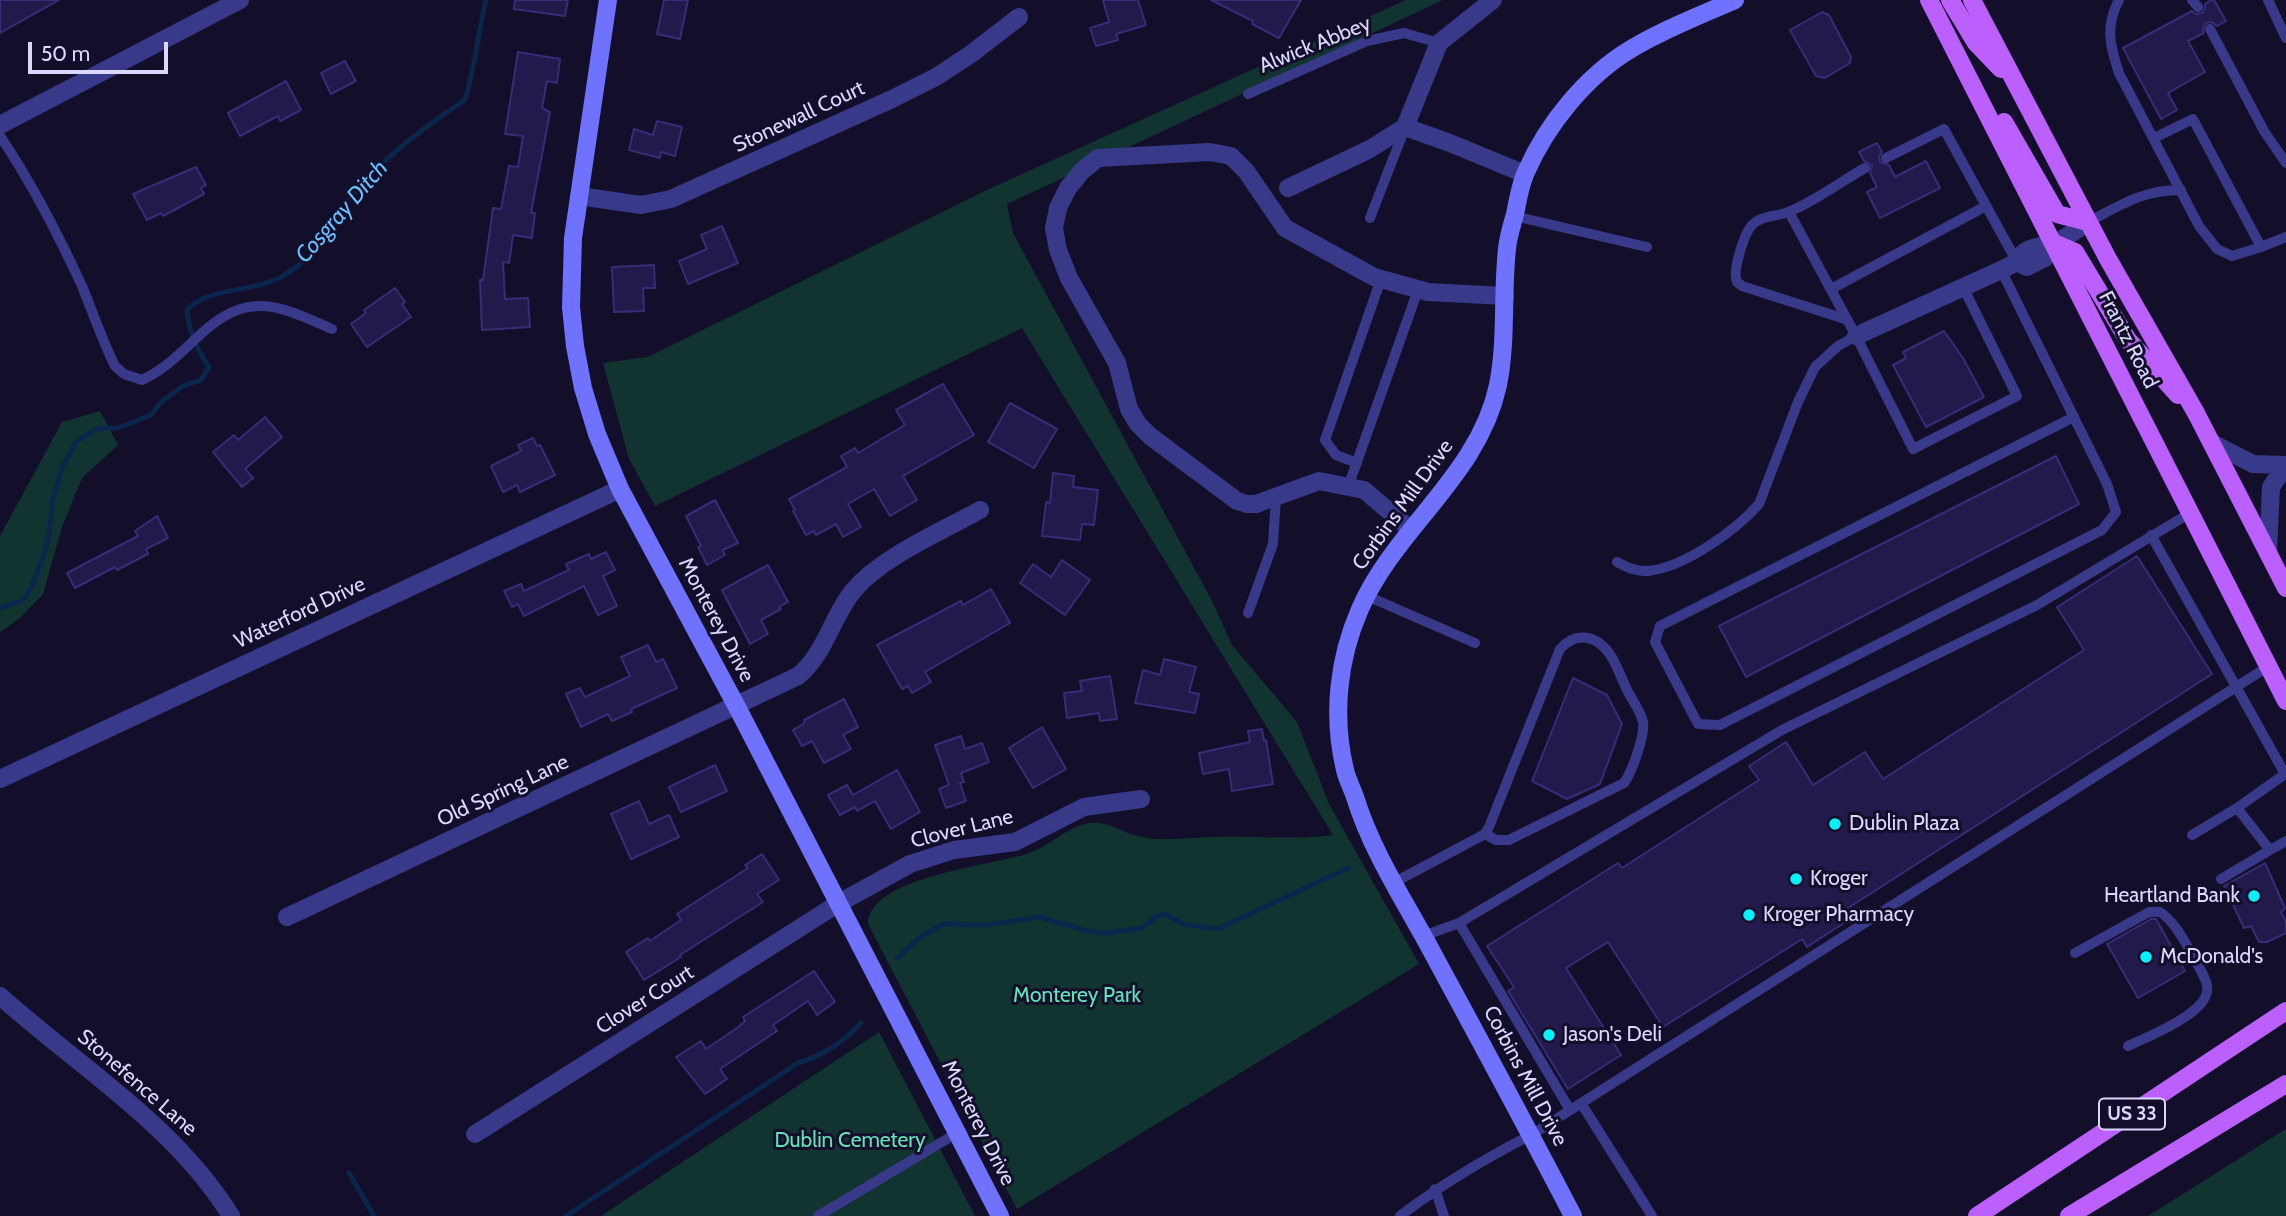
<!DOCTYPE html>
<html>
<head>
<meta charset="utf-8">
<style>
  body { margin:0 }
  #map { position:relative; width:2286px; height:1216px; overflow:hidden; background:#130f2a; font-family:Cabin,sans-serif }
  canvas { display:block }
  .scale { position:absolute; left:28px; top:42px; width:140px; height:32px; box-sizing:border-box; border:4px solid #dbd8ff; border-top:0; padding-left:9px; font-size:21px; line-height:24px; white-space:nowrap; color:#dbd8ff; -webkit-text-stroke:5px #130f2a; paint-order:stroke }
</style>
</head>
<body>
<div id="map">
<canvas width="2286" height="1216"></canvas>
<div class="scale">50 m</div>
</div>
<script>
const ctx = document.querySelector('canvas').getContext('2d');
ctx.lineJoin = 'round';
function fill(path, color) {
  ctx.fillStyle = color;
  ctx.fill(path, 'evenodd');
}
function trace(path, color, width, dash) {
  ctx.strokeStyle = color;
  ctx.lineWidth = width;
  ctx.lineCap = dash ? 'butt' : 'round';
  ctx.setLineDash(dash || []);
  ctx.stroke(path);
}
function drawText(font, color, halo, rows, align = 'center') {
  ctx.font = font + ' Cabin,sans-serif';
  ctx.lineWidth = 6;
  ctx.setLineDash([]);
  ctx.textBaseline = 'middle';
  ctx.strokeStyle = halo;
  ctx.fillStyle = color;
  for (const [text, x, y, turn = 0] of rows) {
    ctx.save();
    ctx.translate(x, y);
    ctx.rotate((+turn || 0) * Math.PI / 180);
    ctx.textAlign = isNaN(turn) ? turn : align;
    if (halo) ctx.strokeText(text, 0, 0);
    ctx.fillText(text, 0, 0);
    ctx.restore();
  }
}
const green = new Path2D(`
  M1406,0H1443L1007,204L1013,233L1211,599L1232,645L1297,722L1329,804L1419,964L1017,1209L868,924C869,876 993,866 1029,853C1050,846 1069,825 1091,823C1110,821 1124,834 1141,837C1165,842 1192,837 1216,837C1251,836 1300,840 1333,835L1022,328L655,506L629,459L603,363L648,357L989,189Z
  M100,411L118,445L82,478L62,527L43,594L20,618L0,632V536L62,422Z
  M879,1032L975,1216H601Z
  M2286,1129V1216H2148Z`);
const stream = new Path2D(`
  M0,608L23,600L32,586L42,560L49,534L53,499L62,468L76,442L96,429L118,428L151,415L161,402L183,386L201,380L209,367C196,348 189,332 187,310C208,286 258,293 286,274C303,263 321,247 331,229C337,220 340,209 347,201C380,160 422,128 465,100C475,67 478,33 486,0
  M897,958L919,938L943,924L986,925L1040,917L1087,931L1107,933L1142,928L1157,916L1165,914L1183,924L1218,929L1348,868
  M349,1173L374,1216
  M566,1216L798,1063C823,1055 843,1043 861,1023`);
const building = new Path2D(`
  M0,0H59L0,33Z
  M515,0H568L565,16L514,9Z
  M664,0H688L680,39L657,34Z
  M1103,0H1138L1146,25L1116,34L1118,40L1096,46L1090,28L1109,22Z
  M1211,0H1301L1279,38L1252,24L1253,21Z
  M2211,0H2214L2226,21L2217,26L2211,22L2206,23L2203,28L2204,33L2188,41L2205,72L2168,93L2177,110L2161,119L2123,48L2192,11L2196,14L2202,13L2205,9V4Z
  M1822,12L1829,15L1851,57L1850,63L1825,78L1816,76L1790,30Z
  M518,52L560,59L557,83L547,81L542,108L550,112L531,213H535L532,238L513,235L509,263L503,262L505,299L528,298L530,327L482,330L480,280H483L493,208L501,209L509,166L518,167L523,136L505,134Z
  M345,61L356,81L331,94L321,73Z
  M286,81L301,110L280,121L278,116L240,136L228,113Z
  M657,121L682,127L675,156L661,152L660,158L629,150L634,129L653,135Z
  M1877,143L1882,152L1879,157L1880,162L1889,165L1895,177L1926,161L1940,188L1880,218L1867,192L1877,187L1870,173L1872,165L1864,161L1859,152Z
  M196,167L206,185L201,188L204,194L163,216L161,213L147,220L133,194Z
  M722,226L738,263L688,284L679,261L707,249L701,235Z
  M654,265L655,288H643L644,311L614,312L612,267Z
  M395,288L405,302L402,304L411,317L367,347L351,324L366,313L364,310Z
  M1944,331L1963,358L1984,397L1926,427L1893,365L1906,358L1903,352Z
  M943,384L974,435L903,476L917,500L890,516L874,489L848,504L861,527L843,537L836,524L816,535L814,531L806,535L793,511L795,510L789,499L847,467L841,456L855,448L858,453L905,425L896,410Z
  M1010,403L1057,429L1034,468L988,442Z
  M265,417L282,437L245,469L253,478L242,487L213,452L234,435L238,440Z
  M533,438L537,446L540,445L555,475L520,492L517,485L503,492L491,466L521,451L518,445Z
  M2056,456L2079,504L1746,677L1719,626Z
  M1053,473L1074,476L1073,487L1098,490L1094,525L1082,524L1080,540L1042,536L1046,502L1050,503Z
  M715,500L738,543L723,550L725,555L707,565L698,547L701,546L686,516Z
  M157,516L168,538L146,549L148,554L117,570L115,567L75,588L67,573L138,536L135,531Z
  M606,552L615,570L603,576L617,606L598,615L584,586L524,616L518,604L512,607L504,591L521,584L524,591L569,570L566,564L589,554L591,559Z
  M2137,556L2212,674L1845,910L1850,919L1807,947L1802,939L1663,1027L1608,942L1566,968L1621,1055L1568,1089L1508,991L1514,987L1487,946L1618,863L1622,868L1759,780L1749,766L1786,742L1813,785L1865,752L1883,779L2084,650L2057,607Z
  M1062,560L1090,580L1065,615L1020,583L1033,564L1051,577Z
  M768,565L788,602L779,607L781,609L761,620L768,634L750,644L722,590Z
  M991,589L1010,623L925,672L931,682L912,693L908,686L902,689L877,645L961,601L963,605Z
  M648,645L656,662L663,659L677,688L631,709L632,712L612,721L608,714L581,727L566,694L580,688L585,697L630,676L621,657Z
  M1164,659L1196,667L1189,692L1199,694L1195,713L1135,703L1143,670L1160,675Z
  M1110,676L1117,719L1100,721L1099,713L1067,718L1064,693L1082,691L1080,681Z
  M1573,678L1607,695L1622,724L1600,784L1567,799L1532,781Z
  M844,699L858,727L843,735L851,749L824,763L812,741L802,746L793,730L805,723L804,720Z
  M1042,727L1066,769L1033,788L1009,748Z
  M1262,729L1264,741L1266,740L1273,784L1232,791L1229,769L1203,774L1199,753L1250,742L1248,731Z
  M961,736L965,749L982,743L989,762L961,773L964,782L960,783L966,801L946,808L939,789L949,785L935,745Z
  M715,765L727,791L681,812L669,787Z
  M897,770L920,812L891,829L875,801L857,811L855,807L840,815L828,795L847,785L853,795Z
  M639,801L649,824L669,815L679,837L631,859L611,814Z
  M762,854L779,880L757,894L763,902L680,955L681,957L644,980L626,952L648,938L650,941L681,920L677,914L748,868L745,865Z
  M2265,863L2285,908L2281,912L2286,922V933L2267,942H2259L2251,926L2244,928L2224,886Z
  M2151,919H2156L2185,971L2138,998L2107,944Z
  M814,971L835,1002L817,1015L808,1001L773,1025L777,1031L720,1069L727,1079L705,1094L676,1057L701,1041L706,1049L737,1028L745,1021L743,1017Z`);
const lane = new Path2D(`
  M2119,0C2105,26 2110,47 2119,73L2199,226L2217,249L2232,256L2261,247L2193,119L2154,138
  M2192,0L2198,7
  M2268,0L2286,38
  M2210,29L2264,131L2286,163
  M1248,94L1367,41L1404,33L1439,43
  M0,136C32,183 58,234 82,286C93,313 102,340 115,366L124,374L142,380C166,369 182,351 202,333C249,289 282,307 332,329
  M1886,158L1944,129L2017,262
  M1789,212L1856,336L1913,449L2017,396L1963,287
  M1514,216L1647,247
  M1370,218L1405,128
  M2088,222C2121,205 2142,190 2181,190
  M2261,247L2286,237
  M2001,270L2107,484L2116,512L2102,530L1720,725L1698,724L1655,642L1660,626L2074,417
  M1831,289L1986,206
  M1848,320L1742,286L1737,282C1732,271 1744,234 1752,225C1762,215 1776,217 1788,212C1811,204 1843,180 1865,168
  M1357,463L1336,455L1325,440L1381,279
  M1348,487L1418,290
  M2151,535L2285,774L2237,808L2270,850L2286,841
  M1617,562C1627,567 1636,572 1648,571C1685,567 1735,531 1759,504L1798,402L1815,367L1838,346L1856,336
  M1367,596L1475,643
  M1248,613L1273,544L1276,497
  M2192,835L2237,808
  M2221,879L2270,850
  M1393,883L1485,834L1489,827L1560,649C1575,632 1595,634 1609,653C1617,664 1622,680 1628,692C1633,701 1641,712 1643,722C1645,736 1632,772 1624,783L1509,840H1496L1485,834
  M1459,923L1570,1110
  M1423,936L1459,923L1782,730L2037,605L2190,513
  M2075,953L2149,912H2160C2176,923 2184,941 2193,956C2197,965 2206,977 2207,986C2212,1012 2147,1037 2128,1046
  M1581,1103L1652,1216
  M1435,1189L1444,1216
  M818,1216L957,1133
  M1400,1216C1442,1184 1484,1159 1531,1135L2269,666`);
const street = new Path2D(`
  M0,125L240,0
  M1405,127L1450,143L1525,174
  M1288,188L1370,149L1405,127L1439,43L1493,0
  M579,196L641,205L671,199L892,99L936,77L971,54L1019,17
  M2017,262L2027,267L2045,258L2054,243
  M1856,336L2001,270L2017,262C2025,244 2040,248 2055,243C2066,238 2078,229 2088,222
  M2212,443L2253,464L2286,465
  M1410,529L1364,490L1319,481L1256,504H1247L1237,501L1150,436L1138,424L1129,409L1117,363L1069,278L1058,250L1054,228L1058,208L1068,188L1082,171L1098,158L1210,152L1231,156L1246,171L1285,228L1374,277L1428,292L1505,296
  M2268,553L2271,487L2286,465
  M0,779L620,489
  M287,917L798,676C825,654 832,617 853,591C881,557 941,532 980,510
  M0,996C78,1066 175,1125 231,1216
  M475,1134L839,903L910,864L954,850L1015,842L1084,807L1141,799`);
const secondary = new Path2D(`
  M608,0L573,238L571,307L575,346L583,388L597,434L620,489L737,707L1000,1216
  M1573,1216C1527,1127 1479,1039 1431,950C1404,900 1372,852 1355,797C1352,788 1347,779 1345,770C1332,716 1338,659 1360,609C1396,527 1479,475 1498,385C1507,340 1502,294 1507,249C1508,237 1512,225 1515,214C1518,200 1520,185 1526,172C1547,124 1586,76 1631,49C1664,29 1701,15 1735,0`);
const primary = new Path2D(`
  M1929,0L2286,701
  M1950,0L1976,43L2001,69
  M1972,0L2108,259L2196,413L2286,588
  M2004,122L2057,214L2088,222
  M2054,243L2075,252L2128,340L2178,395
  M1977,1216L2286,1011
  M2069,1216L2286,1084`);
const markers = [
  [1835,824,7,"#04f1ff"],
  [1796,879,7,"#04f1ff"],
  [2254,896,7,"#04f1ff"],
  [1749,915,7,"#04f1ff"],
  [2146,957,7,"#04f1ff"],
  [1549,1035,7,"#04f1ff"]
];
const shields = [
  [2132,1114,66]
];
const shieldNames = [
  ["US 33",2132,1114]
];
const streetNames = [
  ["Alwick Abbey",1315,45,-22],
  ["Stonewall Court",799,117,-25],
  ["Frantz Road",2128,340,63],
  ["Corbins Mill Drive",1403,505,-54],
  ["Waterford Drive",300,613,-25],
  ["Monterey Drive",716,620,62],
  ["Old Spring Lane",503,791,-25],
  ["Clover Lane",962,829,-14],
  ["Clover Court",645,1000,-32],
  ["Corbins Mill Drive",1525,1076,62],
  ["Stonefence Lane",137,1083,41],
  ["Monterey Drive",978,1123,63]
];
const poiNames = [
  ["Dublin Plaza",1849,824],
  ["Kroger",1810,879],
  ["Heartland Bank",2240,896,"right"],
  ["Kroger Pharmacy",1763,915],
  ["McDonald's",2160,957],
  ["Jason's Deli",1563,1035]
];
const parkNames = [
  ["Monterey Park",1077,996],
  ["Dublin Cemetery",850,1141]
];
const waterNames = [
  ["Cosgray Ditch",342,212,-49]
];
fill(green, '#123431');
trace(stream, '#0a264d', 5);
fill(building, '#221a4b');
trace(building, '#372c78', 2);
trace(lane, '#39398a', 10);
trace(street, '#39398a', 18);
trace(secondary, '#6f72ff', 18);
trace(primary, '#bc5fff', 18);
for (const [x, y, r, color] of markers) {
  const dot = new Path2D();
  dot.arc(x, y, r, 0, 2 * Math.PI);
  ctx.fillStyle = color;
  ctx.fill(dot);
  trace(dot, '#130f2a', 2.5);
}
for (const [x, y, w] of shields) {
  const box = new Path2D();
  box.roundRect(x - w / 2, y - 15.5, w, 31, 5);
  ctx.fillStyle = '#130f2a';
  ctx.fill(box);
  trace(box, '#dbd8ff', 2);
}
drawText('bold 19px', '#dbd8ff', null, shieldNames);
drawText('21px', '#dbd8ff', '#130f2a', streetNames);
drawText('21px', '#dbd8ff', '#130f2a', poiNames, 'left');
drawText('21px', '#5ee5bd', '#130f2a', parkNames);
drawText('italic 23px', '#66bfff', '#130f2a', waterNames);
</script>
</body>
</html>
